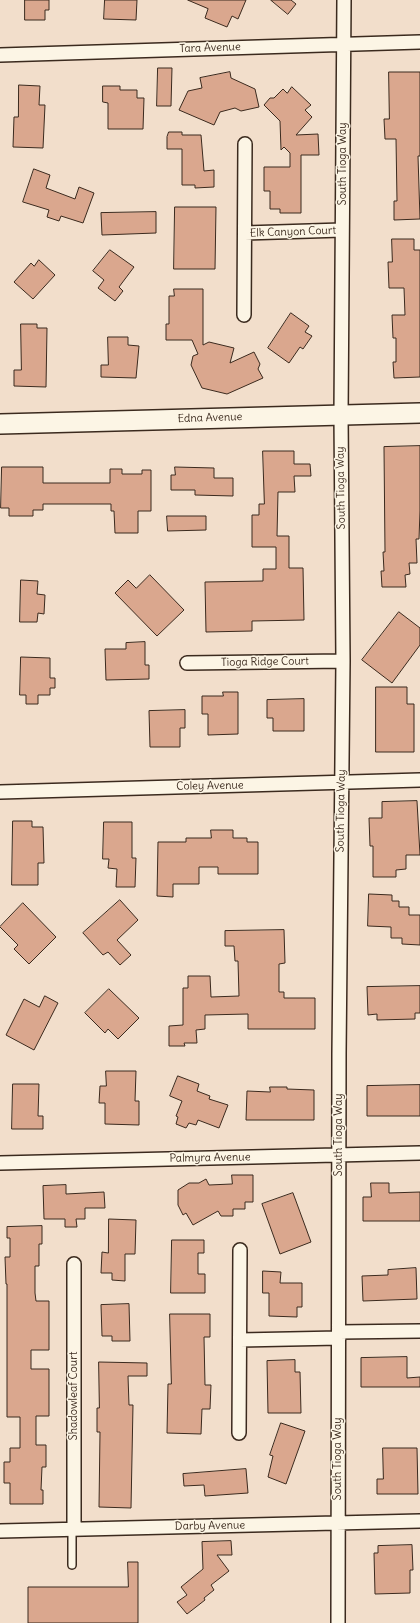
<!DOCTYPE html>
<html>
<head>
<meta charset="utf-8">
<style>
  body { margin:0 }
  canvas { display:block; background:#f2decb }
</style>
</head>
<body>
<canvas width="420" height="1623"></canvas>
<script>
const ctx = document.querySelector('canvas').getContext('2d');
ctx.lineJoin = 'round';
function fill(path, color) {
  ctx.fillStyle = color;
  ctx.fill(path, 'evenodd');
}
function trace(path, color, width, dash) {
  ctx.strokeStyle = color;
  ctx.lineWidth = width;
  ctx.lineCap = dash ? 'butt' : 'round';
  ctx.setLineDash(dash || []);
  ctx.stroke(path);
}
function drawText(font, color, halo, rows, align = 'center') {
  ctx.font = font + ' Delius,sans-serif';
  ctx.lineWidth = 3;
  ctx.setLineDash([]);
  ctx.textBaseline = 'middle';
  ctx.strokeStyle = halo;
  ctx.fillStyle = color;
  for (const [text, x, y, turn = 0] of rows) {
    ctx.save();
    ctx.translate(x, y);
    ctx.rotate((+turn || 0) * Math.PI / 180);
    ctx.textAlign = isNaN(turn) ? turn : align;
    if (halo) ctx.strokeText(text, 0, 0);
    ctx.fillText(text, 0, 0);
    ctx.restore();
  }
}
const building = new Path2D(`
  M25,0H49V10H45V20H25Z
  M105,0H137L136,20L104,19Z
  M188,0H246L238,19L232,16L227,27L205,18L208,9Z
  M271,0H291L296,4L288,14Z
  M158,68H172L171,106H157Z
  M230,72L231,78L255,89L259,107L241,111L235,108L220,112L214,125L179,110L188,91L202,88L200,78Z
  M389,72H420V156H418L420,219L394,220V201H397L396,139H385L384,119H389Z
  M19,85L40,86L39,105H45L43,148L13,147L14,117H18Z
  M103,86H120V90H137V98H144L143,129H108V103L103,102Z
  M292,87L311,105L305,110L312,117L296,135L318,134L319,155H301V213H280V209H270V191H264V167H290V153L284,147L281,150L280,121L264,105L270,98H274L283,89L287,93Z
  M169,132H182V135H201L204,171L214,170V187L195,188V185H182V149H167V137Z
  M34,169L50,175L46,188L75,199L79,187L94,193L83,223L61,216L59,221L47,217L49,210L23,202Z
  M175,207H216L215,269H174Z
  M156,212V233L102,235L101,213Z
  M392,239H414V250H420V377L394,378L393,362H396V338H393L392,315H405L404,288H389L388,262H392Z
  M110,250L134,267L119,287L123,291L115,301L98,288L104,280L93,271Z
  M39,260L55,275L33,299L14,282L31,263L34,266Z
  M174,289H203V345L209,342L234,348L230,363L254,352L260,364L258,369L263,378L227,394L202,388L191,365L193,356L198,354L192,340H166V324H169V296H174Z
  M291,313L309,326L305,332L312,336L303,349L300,347L289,363L268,348Z
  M21,324H37V328H47L46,387L14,386V370H21Z
  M108,337H128V345L139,346L136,378L101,377V365H108Z
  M420,446V511L419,539H416L417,563H409L410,574L405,575L406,587H382L381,571H384L383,552H385L384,447Z
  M263,451H294V464H310L311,476H294L295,492H278L277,536H289V568H303L304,620L252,621V631L206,632L205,582L263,581V569H276V547H252V515H259V504H264Z
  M2,467H43V483H110V469H122V474H142V470H151V511H138V533H115L114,511H111V504H43V510H33V516H9V508H1Z
  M175,467L214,468V478H233V496L195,495V490H171V475H175Z
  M167,516H206V530L168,531Z
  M150,575L184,610L157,636L115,593L128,580L136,588Z
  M21,580L38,581L37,594L45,595L44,614L38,613L37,622H20Z
  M399,612L420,628V645L392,683L362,660Z
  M145,642V665H149V679L106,680L105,649H126V643Z
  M21,657L50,658V678H55V688H50V695H38V704H26V695H20Z
  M376,687H407V704H414V752H376Z
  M223,692H238V734L208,735V714H202V696H223Z
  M304,699V731H273V718H267V700Z
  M185,710V728H180V747H150L149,711Z
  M417,801L420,855H406V869L396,870V877H373V846H370L369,818H382V802Z
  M13,821H32V827H43L44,863H38V885H12Z
  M104,822H132V858H136L135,887H116L117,869L108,868L109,859H103Z
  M211,830H233V838H247V842H258V874H218V867H199V884H173V897L157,896L158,842H186V838H211Z
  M369,894L392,895V901H399V907H409V915H420V945L402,944V938H391V927L368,926Z
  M120,900L138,920L117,940L131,955L120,965L108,952L103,955L83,933Z
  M23,903L56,937L29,964L14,949L18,945L0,927Z
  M284,930L285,963L279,964V992H284V998H315V1029H248V1014L205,1015V1029L196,1030L197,1043H184L185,1046H169V1026L183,1025V988H188V976H210L211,997L239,996L238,961H235L234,946H225V931Z
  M420,986V1013H415V1019L377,1020V1014L368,1015L367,987Z
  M109,989L139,1018L118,1039L108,1029L105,1033L85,1013Z
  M45,996L58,1003L34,1050L6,1035L24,999L39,1007Z
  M106,1071H136L135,1101H139V1125L105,1124V1103H99L100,1086H106Z
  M178,1076L199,1084L197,1091L210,1096L209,1099L228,1105L219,1128L198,1120L196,1125L189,1123L186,1128L176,1124L178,1117L176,1116L182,1101L170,1096Z
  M13,1084H39L38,1116H43V1129H12Z
  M420,1085V1116H367V1086Z
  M270,1087H287V1089L314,1090V1120H246L247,1091L270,1092Z
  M232,1175H253V1202H245V1209H233V1216H221L218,1211L193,1225L186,1213L183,1215L178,1205V1190L189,1183H199L206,1179L209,1185L232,1184Z
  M371,1183H389V1193L420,1192V1221H363V1197H371Z
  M66,1185V1194L104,1192L105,1208H85V1219H76L77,1227H65V1219H44L43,1186Z
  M293,1193L311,1242L280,1254L262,1204Z
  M109,1219L136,1220L135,1254H125V1281L112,1280V1273H101L102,1252L108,1253Z
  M42,1226V1244H39V1266H35V1293L36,1301H49V1350H31V1369H49V1416H36V1445H46V1467H42L41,1490H43V1504H10V1483H4V1462H10V1448H20V1417H7V1284H6L5,1257H10V1238H7V1227Z
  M172,1240H204V1253H198V1274H205V1293H171Z
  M416,1268L417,1299L363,1301L362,1276L388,1275V1270Z
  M263,1271L281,1272L280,1283H302V1307H297V1317L269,1316V1293H263Z
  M129,1304L130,1341H112V1336H102L101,1305Z
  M170,1314H210V1337H204L205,1385H211L210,1409H202L201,1434L167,1433L168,1384H171Z
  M407,1357V1378L420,1377V1387H361V1358Z
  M295,1360V1372H300L301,1413H268L267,1361Z
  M99,1362L147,1363V1376H128L129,1405H133L131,1508L99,1507L100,1432H97V1408H99Z
  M281,1423L305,1431L286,1484L268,1477L273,1456L270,1455Z
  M383,1448H417L418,1494H377V1479H383Z
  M246,1469L248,1493L205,1496L204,1485L184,1486L183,1474Z
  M231,1541L232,1555H217L229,1571L211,1585L214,1590L204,1598L205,1600L187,1614L177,1602L187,1595L181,1587L203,1569L202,1542Z
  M412,1545L413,1570H410V1593L375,1594L374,1553H378V1546Z
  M128,1562H138V1623H28V1587H128Z`);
const lane = new Path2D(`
  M72,1529V1565`);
const street = new Path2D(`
  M0,55L420,42
  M245,233L342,230
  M244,315L245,144
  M187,663L343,661
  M0,792L420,780
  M0,1163L420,1153
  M74,1264V1529
  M339,1332L420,1331
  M240,1340L339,1338
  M239,1433L240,1250
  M0,1531L420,1521
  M338,1623L339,1053L343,661L341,415L344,0`);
const secondary = new Path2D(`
  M0,424L420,413`);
const streetNames = [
  ["Tara Avenue",210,48,-2],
  ["South Tioga Way",343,164,-90],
  ["Elk Canyon Court",293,232,-2],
  ["Edna Avenue",210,418,-2],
  ["South Tioga Way",341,488,-91],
  ["Tioga Ridge Court",265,662,-1],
  ["Coley Avenue",210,786,-1],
  ["South Tioga Way",341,811,-89],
  ["South Tioga Way",339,1135,-90],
  ["Palmyra Avenue",210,1158,-1],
  ["Shadowleaf Court",74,1396,-90],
  ["South Tioga Way",338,1459,-90],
  ["Darby Avenue",210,1526,-1]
];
fill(building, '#daa78e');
trace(building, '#3b2a1e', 1);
trace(lane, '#3b2a1e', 10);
trace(street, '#3b2a1e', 16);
trace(secondary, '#3b2a1e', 22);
trace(lane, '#fcf5e5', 7);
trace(street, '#fcf5e5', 13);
trace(secondary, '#fcf5e5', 19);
drawText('11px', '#3b2a1e', '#fcf5e5', streetNames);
</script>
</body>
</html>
